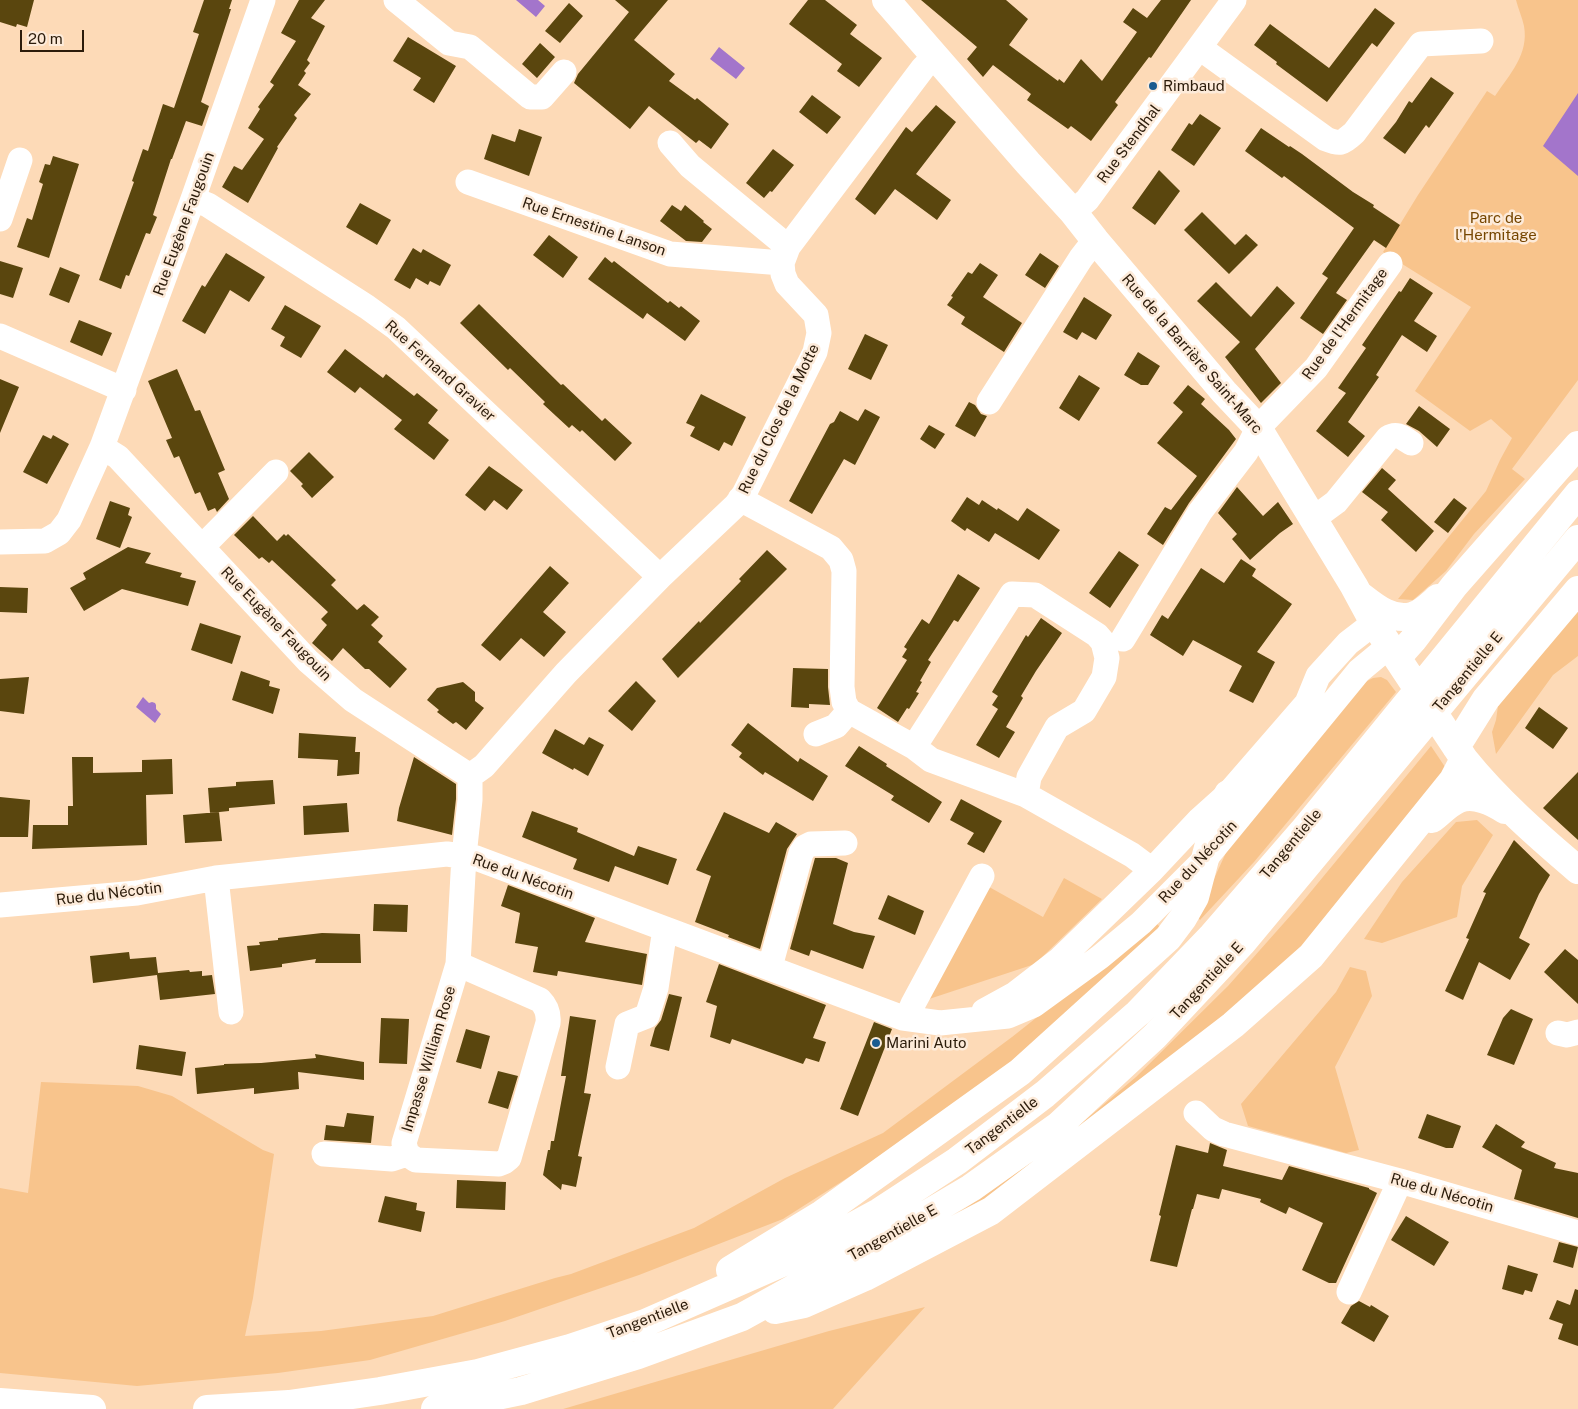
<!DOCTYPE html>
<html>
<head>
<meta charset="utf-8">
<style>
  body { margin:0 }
  #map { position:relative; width:1578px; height:1409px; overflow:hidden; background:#fddab7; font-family:"Public Sans",sans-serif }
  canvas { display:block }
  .scale { position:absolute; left:20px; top:30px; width:64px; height:22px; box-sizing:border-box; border:2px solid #2c1c0b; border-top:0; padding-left:6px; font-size:15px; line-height:18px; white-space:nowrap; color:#2c1c0b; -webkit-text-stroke:4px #fdebda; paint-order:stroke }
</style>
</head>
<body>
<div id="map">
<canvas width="1578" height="1409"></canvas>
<div class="scale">20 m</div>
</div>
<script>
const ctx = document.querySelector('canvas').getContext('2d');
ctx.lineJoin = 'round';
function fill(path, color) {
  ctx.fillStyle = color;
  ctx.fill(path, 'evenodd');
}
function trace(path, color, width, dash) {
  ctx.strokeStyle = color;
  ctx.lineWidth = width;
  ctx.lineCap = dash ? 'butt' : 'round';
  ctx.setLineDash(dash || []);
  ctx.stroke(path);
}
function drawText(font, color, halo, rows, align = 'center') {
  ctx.font = font + ' "Public Sans",sans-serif';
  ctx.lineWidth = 5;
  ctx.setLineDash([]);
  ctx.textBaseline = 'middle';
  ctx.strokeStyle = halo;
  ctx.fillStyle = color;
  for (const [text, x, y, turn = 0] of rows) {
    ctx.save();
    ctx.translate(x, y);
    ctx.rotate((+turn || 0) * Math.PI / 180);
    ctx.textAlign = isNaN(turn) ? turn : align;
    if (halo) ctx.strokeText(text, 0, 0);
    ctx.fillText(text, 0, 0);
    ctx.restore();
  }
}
const green = new Path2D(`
  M1516,0H1578V380L1512,469L1525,479L1474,534L1446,571L1413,600L1398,599L1486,491L1500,460L1512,438L1491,419L1470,431L1415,391L1471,307L1383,252L1418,195L1487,91L1495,96C1510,74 1529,54 1524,26C1522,17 1518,8 1516,0Z
  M1578,605V656L1553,675L1496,754L1492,732L1496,720L1498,706Z
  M1381,677L1387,680L1396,692L1254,862L1200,920L1197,916L1229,846L1365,682L1373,678Z
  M1431,746L1445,767L1438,784L1297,959L972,1211L910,1244L970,1205L1057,1144L1136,1077L1228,986L1299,906Z
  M1477,820L1493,835L1462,886L1457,917L1382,943L1364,939L1402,882L1456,822Z
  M1064,878L1102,899L1035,964L917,1003L982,883L1043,917Z
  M1156,923L1160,927L1038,1044L874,1161L783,1219L639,1275L505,1321L370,1360L278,1373L137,1386L0,1373V1188L28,1193L41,1082L138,1086L172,1096L263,1150L274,1154L253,1298L245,1336L321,1331L433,1316L555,1278L571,1274L694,1228L785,1178L883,1133L1012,1037Z
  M1350,967L1366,971L1372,996L1335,1067L1359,1150L1346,1153L1248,1126L1241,1104L1336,992Z
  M925,1307L833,1409H563L829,1331Z`);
const water = new Path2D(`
  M516,0H538L545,6L536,17Z
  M719,47L745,68L736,79L710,59Z
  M1578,93V176L1543,146Z
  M143,697L149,703L152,702L155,703L156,705V709L161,714L155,723L136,707Z`);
const building = new Path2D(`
  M0,0H34L27,27L17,24L16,27L0,22Z
  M204,0H232L229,9H231L201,102L209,106L202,126L186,121L172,159H171L153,215L157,217L150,234L146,233L129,276L126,275L121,289L99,280L134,182L132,181L143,149L148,151L163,104L174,108L199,34L193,32Z
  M299,0H325L311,18L325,26L307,60L310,63L304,71L306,73L298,85L311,94L294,115L297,118L277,147L278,148L248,203L222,187L234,166L242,170L264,139L248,128L260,109L258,107L274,85L270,82L296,41L281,33Z
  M615,0H668L634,40L675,74L669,81L695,100L697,98L729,124L711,149L699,140L696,143L649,106L630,129L574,83L578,74L629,12Z
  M808,0H825L857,25L850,34L882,58L859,87L837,71L842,64L789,24Z
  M921,0H1006L1028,19L1009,45L1058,81L1059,79L1064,83L1081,59L1102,81L1137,32L1123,22L1133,8L1147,18L1161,0H1191L1151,58L1149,57L1115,102L1118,105L1091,141L1071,126L1068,129L1027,100L1031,94L993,65L983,77L967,59L977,47Z
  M569,3L583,16L560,43L545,31Z
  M1375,8L1395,23L1377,47L1372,43L1327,102L1276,64L1277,62L1254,45L1270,24L1329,68Z
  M408,37L456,66L434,103L413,90L421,78L393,61Z
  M540,43L555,57L537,78L522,64Z
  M1431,77L1454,93L1429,128L1426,125L1405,154L1383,138L1396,122L1409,101L1412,103Z
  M812,95L841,117L827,134L799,112Z
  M936,105L956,122L916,174L951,200L937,220L895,189L875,215L855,199L906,127L912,132Z
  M1200,114L1221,128L1194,166L1171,150L1189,123L1192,125Z
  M1261,128L1289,147L1290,146L1302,154L1353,192L1374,205L1373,207L1400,225L1386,248L1374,240L1336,293L1347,300L1323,334L1300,318L1328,278L1322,274L1354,228L1284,176L1282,178L1245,151Z
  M519,129L542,137L529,176L484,159L492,134L515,142Z
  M773,149L794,165L772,192L770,191L764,198L746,183Z
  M53,156L79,164L49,258L17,247L27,218L32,220L43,184L39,182L45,164L50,165Z
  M1159,170L1180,191L1155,225L1132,208Z
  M360,203L391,220L377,245L346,227Z
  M672,205L681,211L685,205L704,221L703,222L712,229L702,242L686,241L660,221Z
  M1202,212L1235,245L1246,234L1258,245L1229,274L1184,230Z
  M549,235L578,257L563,278L533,255Z
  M413,248L421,253L423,249L451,265L440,286L430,281L428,285L416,278L410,289L394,280Z
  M226,253L265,277L249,302L230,290L205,334L182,321L202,285L205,287Z
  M1040,253L1059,266L1045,288L1025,275Z
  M605,257L612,263L614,261L668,303L670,301L679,308L681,306L700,321L685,341L647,313L643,319L588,279Z
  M0,261L23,268L13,298L0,294Z
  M980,263L998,275L983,297L1022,323L1004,352L961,324L965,317L947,305L953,297L951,296L968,272L972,274Z
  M60,267L80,275L69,303L49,295Z
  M1410,278L1433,293L1414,321L1437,336L1427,352L1402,335L1376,375L1379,377L1348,422L1365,436L1348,457L1316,431L1346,393L1338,388L1366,348L1362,345L1399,291L1401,292Z
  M1216,282L1251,317L1277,286L1295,303L1255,349L1281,383L1261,403L1225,357L1240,342L1197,301Z
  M1084,297L1112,315L1096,340L1082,332L1077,340L1063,332Z
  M479,304L561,385L563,384L602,421L605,418L632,443L615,461L582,430L580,432L572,425L569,428L543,404L545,402L510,368L508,370L460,323Z
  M285,305L321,326L301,358L280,346L285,337L271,329Z
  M79,320L112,333L102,356L70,342Z
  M865,334L888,345L871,380L848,369Z
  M345,349L383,378L386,374L414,396L417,393L438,410L428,423L449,440L434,460L394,429L402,420L360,387L355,393L327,372Z
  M1138,352L1160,366L1148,385H1141L1124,375Z
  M177,369L195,411L200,410L225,470L218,473L229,499L217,512L215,508L208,511L200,492L195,494L179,456L174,458L166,440L172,438L148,381Z
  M1079,375L1100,388L1079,421L1059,408Z
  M0,379L19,387L0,433Z
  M1188,385L1205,399L1201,404L1229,430L1236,439L1189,503L1163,545L1147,534L1165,507L1171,510L1197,476L1157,443L1183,412L1173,403Z
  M701,394L746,417L732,446L724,442L719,451L690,436L695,427L686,423Z
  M969,402L975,405L981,414L987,416L975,437L955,426Z
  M1419,406L1450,429L1437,447L1419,431L1406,424Z
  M865,409L880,417L855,465L844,459L812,514L789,501L830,424L834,422L840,411L858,421Z
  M929,425L945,434L935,449L920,439Z
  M43,435L51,439L53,435L69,444L47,484L23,472Z
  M309,452L334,477L312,498L301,486L303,484L290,471Z
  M489,466L523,490L507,510L494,500L485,511L465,495Z
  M1382,468L1396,480L1388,489L1434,531L1416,552L1381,520L1388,512L1362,492Z
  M1237,487L1263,516L1278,502L1293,524L1280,533L1250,560L1232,539L1237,534L1218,513Z
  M967,497L979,505L982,500L997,510L998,508L1018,521L1027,508L1060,530L1039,560L995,533L989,542L967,528L965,531L951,521Z
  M1454,498L1467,508L1448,533L1434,522Z
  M110,501L130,508L128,515L132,517L120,548L96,539Z
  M253,516L277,541L284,534L286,536L288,534L336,580L331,585L357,610L364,604L379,617L371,625L383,636L378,642L407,669L390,688L369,669H365L343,648L332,661L312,643L327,625L321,619L328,612L272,560L269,563L262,557L259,559L234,535Z
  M128,547L151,553L145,563L182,573L180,577L196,581L188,606L122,589L84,611L70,588L86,579L83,573Z
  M767,550L787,569L678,678L662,659L699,621L700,623L741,581L739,579Z
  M1119,551L1139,565L1110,608L1089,593Z
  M1241,559L1256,569L1252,576L1292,604L1257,652L1275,662L1253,703L1229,691L1242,666L1193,640L1183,656L1150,635L1162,615L1168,619L1201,568L1224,583Z
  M550,566L569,583L543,612L566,632L544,657L521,638L500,661L481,645Z
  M958,574L980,588L958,622L954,620L928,660L931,662L920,681L922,682L916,692L919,693L909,709L907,708L898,722L877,708L907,660L902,657L907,649L904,647L922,619L929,624Z
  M0,587L28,588L27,613L0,612Z
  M1041,618L1062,633L1036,671L1021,696L1023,698L1006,727L1015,732L999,758L976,745L998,709L992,705L998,696L992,692L1026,635L1028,637Z
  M200,623L241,636L232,664L191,650Z
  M793,668L828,669V687L830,705L809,704V708L791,707Z
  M241,671L270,681L269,686L280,689L273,714L232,700Z
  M29,677L24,714L0,711V679Z
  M636,681L656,701L632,731L608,711Z
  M463,682L475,692V701L484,708L466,730L456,722L453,724L437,712L439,710L427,700L437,688Z
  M1539,707L1568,728L1553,749L1525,728Z
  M748,723L798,762L800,758L828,776L813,801L765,772L763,775L739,757L742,753L731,745Z
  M555,729L584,745L589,737L604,745L588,776L574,768L573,770L542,753Z
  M299,733L356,737L355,752H360L359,774L337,776L338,760L298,758Z
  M859,746L887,764L886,766L942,802L929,823L891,800L894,796L845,766Z
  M72,757H93V773L142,772V760L172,759L173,794L146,795L147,845L32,849L33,825H68V806H73Z
  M414,757L456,784V799L452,835L397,821L399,808Z
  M1578,772V840L1543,808Z
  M273,780L275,804L229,808V811L210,813L208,788L236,786V782Z
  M0,797L30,800L28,837H0Z
  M961,799L1002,821L984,853L967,844L974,833L950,820Z
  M347,803L349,832L304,835L303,806Z
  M532,811L578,828L577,832L634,856L638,846L677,859L668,885L615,866L609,882L573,869L577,859L522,837Z
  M219,812L222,841L185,843L183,815Z
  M724,812L769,833L776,822L797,834L787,849L760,949L728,937L729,935L695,922L711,876L696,870Z
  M1514,840L1550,875L1539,894L1519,938L1530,944L1510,980L1479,962L1463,1000L1445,991L1469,939L1466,938L1486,893L1483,892Z
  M815,858H836L848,863L833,924L854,932L875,936L863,969L811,950L809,956L790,949Z
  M508,885L595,918L585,942L647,954L642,985L558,971L557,976L533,972L538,947L515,943L520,913L501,906Z
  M888,895L924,911L915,935L878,919Z
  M374,904L408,905L407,932L373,931Z
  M322,933L360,934L361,963H315L316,959L282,964V967L250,971L247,946L260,945L259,942L278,940V938Z
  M1565,949L1578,960V1004L1544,972Z
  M129,952L130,959L156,957L158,973L189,970L190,972L202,971V976L212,975L215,994L160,1000L157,975L93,983L90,956Z
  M719,964L826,1005L813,1038L826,1042L819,1062L806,1058L803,1064L732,1039L730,1044L710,1037L717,1006L706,1002Z
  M669,994L682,997L669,1051L650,1046L655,1028L661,1020Z
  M1511,1009L1533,1019L1514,1065L1487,1055L1503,1018Z
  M570,1016L596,1020L584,1093L591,1094L578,1156L582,1157L576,1187L562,1184L561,1190L543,1175L548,1150H550L551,1141H554L566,1076H561Z
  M381,1018L409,1019L407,1064L379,1063Z
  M874,1022L892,1029L858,1116L840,1109Z
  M466,1029L490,1036L481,1069L456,1062Z
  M139,1045L186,1052L182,1076L136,1069Z
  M315,1054L364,1062V1080L298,1072L299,1089L254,1094V1088L197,1094L195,1068L224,1065V1064L261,1063L316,1058Z
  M498,1071L518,1076L508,1109L488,1103Z
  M347,1113L374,1116L371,1143L324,1140L326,1125L344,1127Z
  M1427,1114L1461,1126L1453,1148H1446L1418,1138Z
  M1496,1124L1525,1142L1521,1147L1556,1163L1554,1168L1578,1173V1218L1514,1199L1522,1170L1482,1147Z
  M1210,1143L1227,1150L1223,1166L1282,1180L1289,1166L1369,1188V1189L1377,1193L1336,1283H1329L1302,1270L1323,1223L1289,1207L1286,1214L1260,1202L1261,1199L1222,1189L1219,1199L1197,1194L1193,1209H1192L1177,1267L1150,1261L1161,1216L1159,1215L1176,1145L1208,1153Z
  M457,1180L506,1182L505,1210L456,1208Z
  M385,1196L417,1203L416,1210L425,1212L421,1232L378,1222Z
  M1406,1216L1449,1242L1434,1266L1391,1240Z
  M1559,1242L1578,1247L1573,1268L1553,1262Z
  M1508,1265L1538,1274L1532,1292L1525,1290L1523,1295L1502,1289Z
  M1575,1289L1578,1290V1346L1558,1339L1563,1324L1549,1319L1557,1300L1570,1305Z
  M1359,1301L1370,1307L1371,1305L1389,1316L1374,1342L1341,1323L1351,1306Z`);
const minor = new Path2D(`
  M396,0L449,43L470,47L530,97H542L564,72
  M1200,48L1326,139C1341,145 1342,143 1354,133L1421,44L1481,41
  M670,143L690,166L788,247
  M468,182L670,254L782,263
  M193,199L208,205L367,307L396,328L660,577
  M1073,212L1087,200L1234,0
  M0,219L20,160
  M0,336L124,390
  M989,402L1081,258L1095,240
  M102,447L118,457L308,661L353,700L470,776
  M740,499L831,548L841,560L844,571L842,687L844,702L849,711L914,747L931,760L1026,795L1132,855L1152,870
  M1313,519L1336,502L1388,438C1397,432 1403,438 1411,443
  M0,542L45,541L59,533L69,520L102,447L193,199L263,0
  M202,547L276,472
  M1123,639L1200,512L1246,452L1258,428L1316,368L1390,264
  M816,734L836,726L849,711
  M914,747L1012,594L1035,595L1097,635L1103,642L1107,658L1104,677L1084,711L1057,727L1029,777L1026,795
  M216,878L231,1012
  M0,905L137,893L216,878L447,854L476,858L903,1018L940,1023L1008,1016L1034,1005L1100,957L1141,923L1205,859L1359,671L1388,647
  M458,964L540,1000C546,1006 549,1014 548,1023L509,1158L504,1162L499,1164L416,1160L407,1154L404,1143L458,964L464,856L470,800V776L484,766L566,673L660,577L736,505L744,494L815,352L819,333L816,315L787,284L783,274L782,263L788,247L923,68L935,56
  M770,967L801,853L805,847L811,844L845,843
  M984,1011L1015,994L1059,960L1152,870L1199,820L1228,794L1307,703L1318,676L1348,643L1374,623
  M907,1018L913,1004L982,876
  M1558,1033L1567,1035L1578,1032
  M618,1067L627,1024L647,1016L656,988L665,929
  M1196,1113L1213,1129L1224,1134L1400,1181L1578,1233
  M324,1154L392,1159L407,1154
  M1349,1292L1400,1181`);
const major = new Path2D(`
  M886,0L1028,163L1073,212L1095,240L1224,392L1258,428L1354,586L1374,623L1464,759C1497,800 1538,836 1578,870
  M1361,596C1375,607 1392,621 1412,616C1421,614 1431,604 1438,598
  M1397,658L1413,640L1454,586L1578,445
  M1456,747L1486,699L1578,590
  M1432,819C1441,812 1449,803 1459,799C1474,793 1493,802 1505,810
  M730,1270L822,1214L1020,1072L1168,938L1183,918L1195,897L1215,821L1228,794
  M775,1310L804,1304L865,1277L991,1211L1233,1025L1311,956L1453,780L1464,759
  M0,1402L92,1409
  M207,1409L289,1404L380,1391L478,1373L570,1348L645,1323L798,1256L879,1212L957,1161L1045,1094L1138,1013L1212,936L1303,831L1578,494
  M435,1409L521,1391L638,1355L742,1317L905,1227L971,1188L1058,1126L1155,1036L1242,943L1578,539`);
const markers = [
  [1153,86,5,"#1a5c91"],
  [876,1043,5,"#1a5c91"]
];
const poiNames = [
  ["Rimbaud",1163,86],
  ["Marini Auto",886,1043]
];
const streetNames = [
  ["Rue Stendhal",1129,144,-53],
  ["Rue Eugène Faugouin",184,224,-70],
  ["Rue Ernestine Lanson",594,227,19],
  ["Rue de l'Hermitage",1345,324,-54],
  ["Rue de la Barrière Saint-Marc",1192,354,49],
  ["Rue Fernand Gravier",440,371,42],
  ["Rue du Clos de la Motte",779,419,-64],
  ["Rue Eugène Faugouin",276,624,46],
  ["Tangentielle E",1468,672,-50],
  ["Tangentielle",1291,844,-50],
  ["Rue du Nécotin",1198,862,-47],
  ["Rue du Nécotin",523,877,20],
  ["Rue du Nécotin",109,894,-7],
  ["Tangentielle E",1207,981,-47],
  ["Impasse William Rose",429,1059,-73],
  ["Tangentielle",1002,1126,-37],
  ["Rue du Nécotin",1442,1193,16],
  ["Tangentielle E",893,1233,-29],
  ["Tangentielle",648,1319,-21]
];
const parkNames = [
  ["Parc de",1496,218],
  ["l'Hermitage",1496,235]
];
fill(green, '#f8c48c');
fill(water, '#a375cb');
fill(building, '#5a460e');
trace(minor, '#fff', 25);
trace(major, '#fff', 28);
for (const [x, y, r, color] of markers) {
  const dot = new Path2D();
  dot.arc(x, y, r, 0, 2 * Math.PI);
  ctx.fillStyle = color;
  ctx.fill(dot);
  trace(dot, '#fdebda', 2);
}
drawText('15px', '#2c1c0b', '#fdebda', poiNames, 'left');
drawText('15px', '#2c1c0b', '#fdebda', streetNames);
drawText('15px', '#764600', '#fdebda', parkNames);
</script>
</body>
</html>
